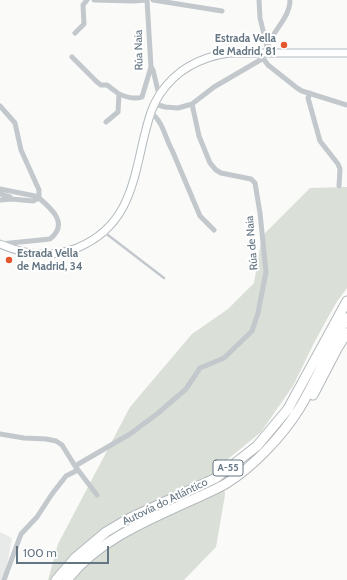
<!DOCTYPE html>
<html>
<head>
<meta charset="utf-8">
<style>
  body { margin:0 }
  #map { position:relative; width:347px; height:580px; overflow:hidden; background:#fafaf8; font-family:Cabin,sans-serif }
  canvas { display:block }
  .scale { position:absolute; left:16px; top:546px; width:93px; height:18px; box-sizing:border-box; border:2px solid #657683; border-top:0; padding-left:5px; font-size:12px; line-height:14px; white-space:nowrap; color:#657683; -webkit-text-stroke:3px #fff; paint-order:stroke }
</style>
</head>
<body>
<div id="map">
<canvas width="347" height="580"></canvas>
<div class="scale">100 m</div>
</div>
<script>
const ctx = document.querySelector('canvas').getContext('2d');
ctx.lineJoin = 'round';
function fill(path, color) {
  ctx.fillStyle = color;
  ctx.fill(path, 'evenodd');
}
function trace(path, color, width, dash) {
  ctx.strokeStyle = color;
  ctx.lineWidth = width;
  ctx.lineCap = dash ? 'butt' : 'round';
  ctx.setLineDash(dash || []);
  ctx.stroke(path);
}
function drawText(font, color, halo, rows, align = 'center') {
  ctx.font = font + ' Cabin,sans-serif';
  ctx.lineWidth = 4;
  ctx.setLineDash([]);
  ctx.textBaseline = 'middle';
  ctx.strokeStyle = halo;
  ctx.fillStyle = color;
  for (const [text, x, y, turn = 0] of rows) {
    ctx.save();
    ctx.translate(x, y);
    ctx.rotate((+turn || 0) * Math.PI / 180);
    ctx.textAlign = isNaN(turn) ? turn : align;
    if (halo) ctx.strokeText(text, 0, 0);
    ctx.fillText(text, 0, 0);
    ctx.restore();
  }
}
const built = new Path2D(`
  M0,532L12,538L6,571L3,580H0Z`);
const green = new Path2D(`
  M347,187V288L336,303L315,341L293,386L261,432L222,464L225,495L216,547L184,580H48L58,544L130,407L192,334L228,309L254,283L262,236L310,188Z`);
const service = new Path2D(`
  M104,232L164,278`);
const minor = new Path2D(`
  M94,0L134,1L147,0L151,67L142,97C134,100 126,97 119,94L118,112L106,122
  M153,0L222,11
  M259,0L260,18L267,47
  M75,33L84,24L83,5L87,0
  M267,48C272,31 290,18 290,0
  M72,57L97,82L101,85H107L119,94
  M262,57L268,65L297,88L302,91L347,105
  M151,67L153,70L159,95
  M310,93L308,98L320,141L338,164L340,169L339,186
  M155,104L165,107L178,108L192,104L214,87L262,59
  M0,106L15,123L21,150L39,190V198C52,209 69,224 50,239L1,244
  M151,113C163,121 165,138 172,150L200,216L214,230
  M0,189L35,196L39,198
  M0,194L10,197
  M0,200L12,199L33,201L39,198
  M0,434L24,438L46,439L56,441L62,445L75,466L97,495
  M75,466L130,434L157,414L186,389L200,368L224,358L252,331L258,313L266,272L260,213L255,183L251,179L221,173L216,170L210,163L199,136L192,104
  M4,580L21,534L37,517L52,494L66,476L78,470`);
const secondary = new Path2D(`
  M0,244C25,255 51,258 77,248C128,227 133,184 144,137C148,122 151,107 160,94C176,70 201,57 229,53H347`);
const motorway = new Path2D(`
  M313,395L338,347L347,333
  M56,580L75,558L106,532L128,519L216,478L257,446L288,409L347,301
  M67,580C99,539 149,520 194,499C205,494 217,489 227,483C254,466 282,436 299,409C317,380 329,347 347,318`);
const markers = [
  [284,45,4,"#e4572e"],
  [9,260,4,"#e4572e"]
];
const shields = [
  [228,468,30]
];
const shieldNames = [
  ["A-55",228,468]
];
const poiNames = [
  ["Estrada Vella",276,39],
  ["de Madrid, 81",276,52],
  ["Estrada Vella",17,254,"left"],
  ["de Madrid, 34",17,267,"left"]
];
const streetNames = [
  ["Rúa Naia",139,50,-91],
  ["Rúa de Naia",252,243,-95],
  ["Autovía do Atlántico",165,502,-26]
];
fill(built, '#e8e9e9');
fill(green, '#dadfd7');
trace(secondary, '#b3babf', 9);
trace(motorway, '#b4b9bd', 11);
trace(service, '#c3c8cc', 2.5);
trace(minor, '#c3c8cc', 5);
trace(secondary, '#fff', 7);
trace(motorway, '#fff', 9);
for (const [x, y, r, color] of markers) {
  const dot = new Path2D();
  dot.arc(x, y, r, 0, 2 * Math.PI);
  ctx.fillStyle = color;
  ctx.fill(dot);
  trace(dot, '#fff', 1.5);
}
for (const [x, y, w] of shields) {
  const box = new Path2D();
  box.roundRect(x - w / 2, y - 8, w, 16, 3);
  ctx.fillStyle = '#fff';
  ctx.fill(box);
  trace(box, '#657683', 1);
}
drawText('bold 10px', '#657683', null, shieldNames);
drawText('bold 11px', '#657683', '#fff', poiNames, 'right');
drawText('11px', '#657683', '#fff', streetNames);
</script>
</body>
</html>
